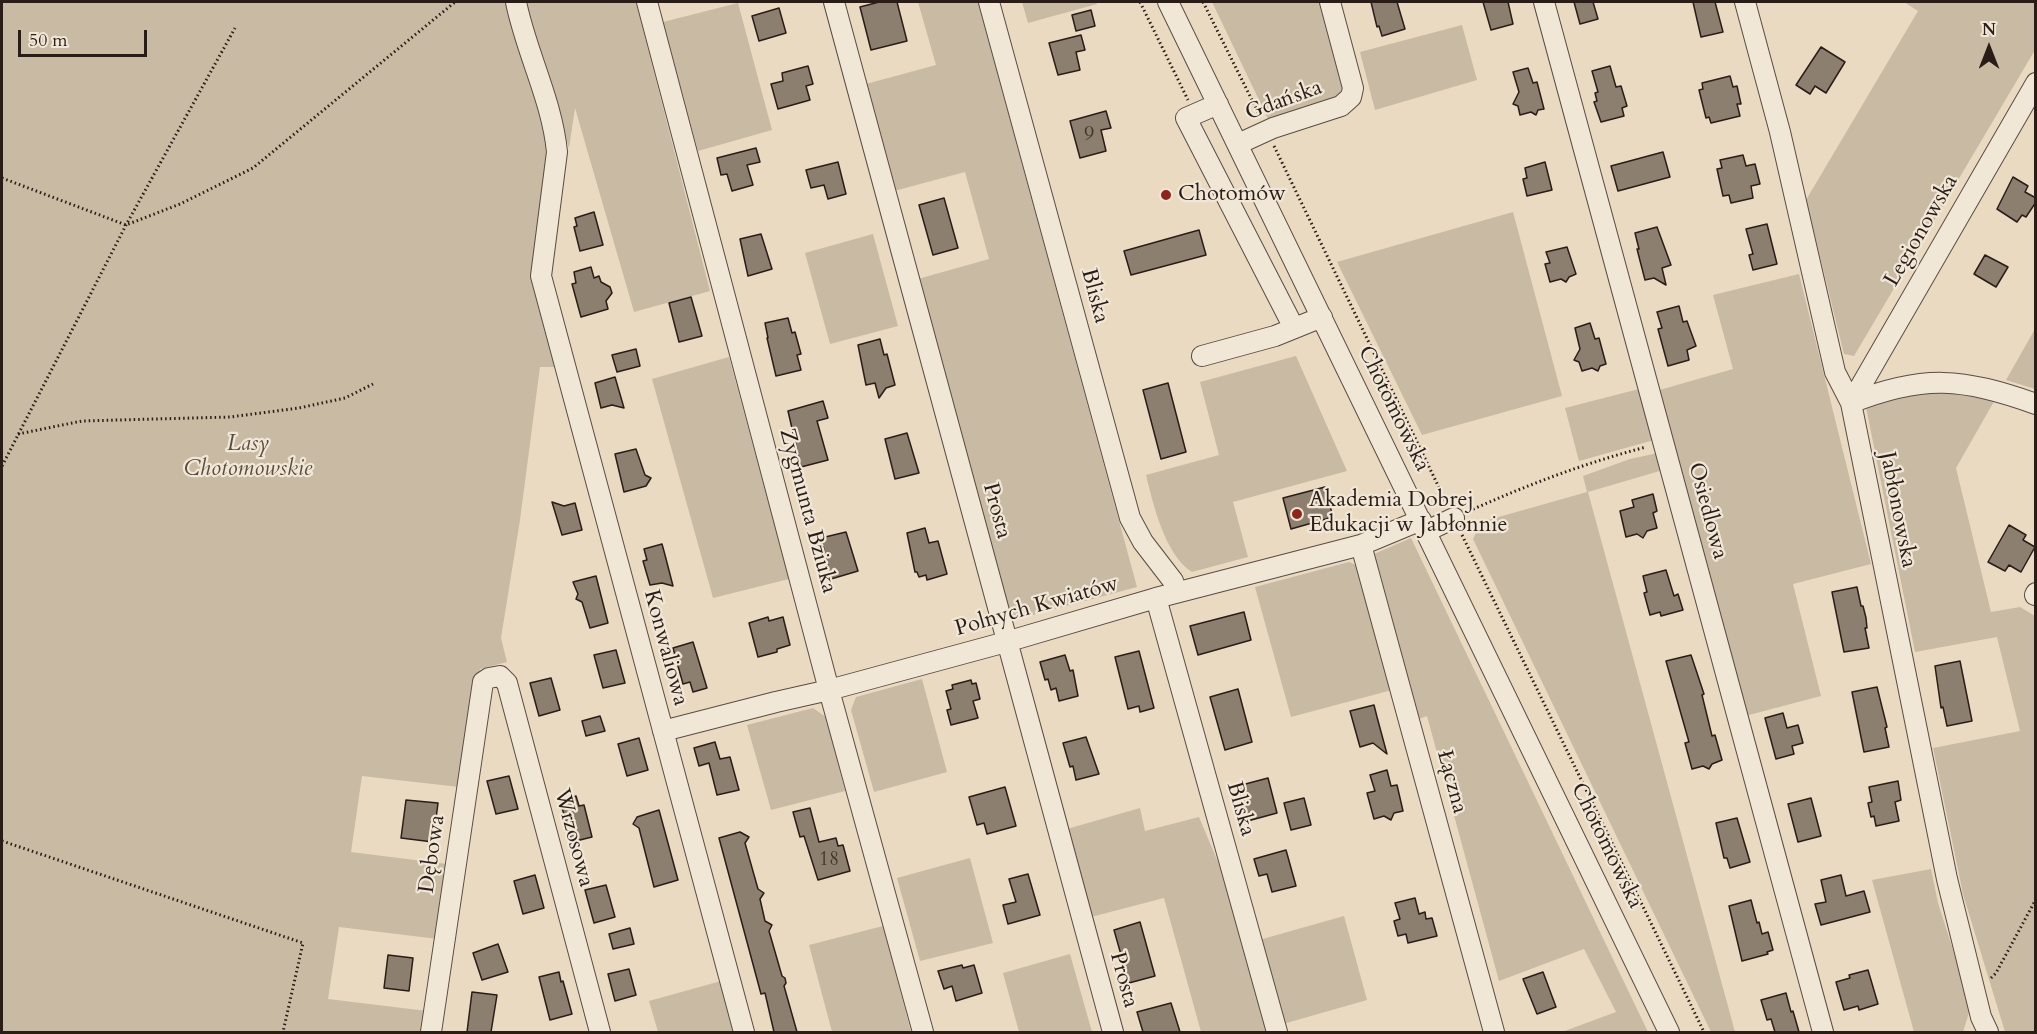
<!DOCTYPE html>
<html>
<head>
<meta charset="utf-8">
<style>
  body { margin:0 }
  #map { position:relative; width:2037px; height:1034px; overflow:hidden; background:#e9dac1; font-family:Cardo,serif }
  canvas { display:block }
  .frame { position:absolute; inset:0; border:3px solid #2a1c17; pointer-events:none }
  .north { position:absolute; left:1959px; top:18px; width:60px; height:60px; -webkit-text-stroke:4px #f1e7d7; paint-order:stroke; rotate:0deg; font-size:16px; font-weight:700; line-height:24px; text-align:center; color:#2a1c17 }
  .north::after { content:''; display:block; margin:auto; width:21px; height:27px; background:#2a1c17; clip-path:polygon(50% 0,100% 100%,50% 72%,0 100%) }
  .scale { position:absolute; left:18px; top:30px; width:129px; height:27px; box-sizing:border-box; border:3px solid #2a1c17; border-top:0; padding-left:8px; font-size:18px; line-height:21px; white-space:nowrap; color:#2a1c17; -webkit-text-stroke:4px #f1e7d7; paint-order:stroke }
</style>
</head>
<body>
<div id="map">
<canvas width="2037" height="1034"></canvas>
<div class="frame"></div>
<div class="north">N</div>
<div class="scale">50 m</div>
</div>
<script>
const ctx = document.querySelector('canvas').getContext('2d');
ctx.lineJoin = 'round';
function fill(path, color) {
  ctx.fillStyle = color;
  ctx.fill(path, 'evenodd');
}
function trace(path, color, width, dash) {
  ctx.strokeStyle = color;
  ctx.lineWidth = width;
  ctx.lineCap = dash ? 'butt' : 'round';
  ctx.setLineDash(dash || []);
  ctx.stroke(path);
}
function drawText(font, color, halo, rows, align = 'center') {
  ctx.font = font + ' Cardo,serif';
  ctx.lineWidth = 4.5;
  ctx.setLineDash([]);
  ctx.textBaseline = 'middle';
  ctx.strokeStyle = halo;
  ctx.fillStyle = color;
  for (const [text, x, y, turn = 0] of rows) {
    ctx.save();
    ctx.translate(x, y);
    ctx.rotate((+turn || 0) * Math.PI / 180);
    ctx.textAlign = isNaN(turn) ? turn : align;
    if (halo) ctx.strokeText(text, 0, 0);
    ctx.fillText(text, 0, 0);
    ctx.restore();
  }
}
const green = new Path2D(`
  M2,2H509L538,98L549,158L536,270L559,367H540L520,520L501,638L507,662L480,669L459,787L362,776L351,852L447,864L438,939L339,927L328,999L427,1011L424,1032H2Z
  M522,2H636L710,291L634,312L575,108L569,148Z
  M918,2H978L1137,587L1011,621L918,279L989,259L965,172L894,191L866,84L936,65Z
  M1022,2H1096L1097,4L1028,23Z
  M1212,2H1320L1342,88L1336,101L1270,123Z
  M1904,2H2035V50L1854,356L1844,354L1806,200L1918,11Z
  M738,3L772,130L698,151L663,22Z
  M1462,25L1477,80L1375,110L1360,52Z
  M1513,212L1562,396L1422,435L1337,262Z
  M873,234L898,326L830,344L805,253Z
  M1799,274L1871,564L1793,584L1821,696L1745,716L1656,391L1733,369L1713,295Z
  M2035,329L2036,389H2035L2006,380Z
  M1296,356L1347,471L1233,502L1248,557L1192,572C1165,555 1153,504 1146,475L1219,455L1200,382Z
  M729,357L789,579L713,598L652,379Z
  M1639,389L1654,440L1579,461L1565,408Z
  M1940,392L1996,398L1956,468L1991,612L2020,607L2035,616V1032H2005L1963,894L1933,748L2020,731L1997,637L1915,652L1866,407L1898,398Z
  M1658,453L1663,470L1588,492L1735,1032H1711L1473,539L1481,522L1587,492L1583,476L1630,459Z
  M1411,538L1648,1032H1562L1616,1012L1584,949L1499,981L1427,716L1419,719L1373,562L1374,554Z
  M1349,562L1358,566L1392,690L1291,717L1255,587Z
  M922,679L947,772L874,792L851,710L856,697Z
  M813,708L826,717L845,791L771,810L747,725Z
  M1140,808L1145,831L1199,817L1226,881L1272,1032H1201L1164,898L1091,917L1067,829Z
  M970,858L993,943L920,961L897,878Z
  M1931,869L1938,903L1971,1006L1963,1032H1914L1872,880Z
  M1344,916L1367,1000L1283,1024L1259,940Z
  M883,926L911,1032H832L809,945Z
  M1070,954L1092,1032H1019L1003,973Z
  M721,981L735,1032H658L649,1001Z`);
const building = new Path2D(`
  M879,2H897L907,41L871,50L860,7Z
  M1371,2H1397L1405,29L1382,36L1379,26L1377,27Z
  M1483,2H1508L1513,24L1491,30Z
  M1574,2H1593L1598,19L1580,24Z
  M1693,2H1715L1723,32L1701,37Z
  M779,8L786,33L759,41L752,16Z
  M1091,10L1095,26L1076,31L1072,15Z
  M1081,35L1085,50L1076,52L1080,70L1058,75L1049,43Z
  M1821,47L1845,62L1826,93L1815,86L1810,94L1796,85Z
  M808,66L813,84L806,86L810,100L778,109L771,84L783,81L782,73Z
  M1610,66L1616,87L1621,86L1627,106L1622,108L1624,116L1601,122L1594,102L1597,101L1595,93L1598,92L1592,71Z
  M1528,68L1533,83L1537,82L1544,109L1538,110L1536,115L1531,112L1520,115L1518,106L1513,104L1519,92L1513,72Z
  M1730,76L1733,87L1737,86L1741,104H1737L1740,116L1711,123L1709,117L1706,118L1699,90L1703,89L1702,83Z
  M1106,111L1111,128L1101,130L1106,151L1080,158L1070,121Z
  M756,148L760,162L747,165L753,185L732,191L727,174L721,175L717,158Z
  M1663,152L1670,177L1618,191L1611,166Z
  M1743,155L1746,166L1755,164L1760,184L1751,186L1753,198L1731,203L1729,195L1723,196L1717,169L1722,168L1720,160Z
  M838,162L846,194L828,199L824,185L811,188L806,170Z
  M1545,162L1552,190L1527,196L1523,179L1527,178L1525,168Z
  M2013,177L2028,186L2025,192L2036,198V202L2026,217L2022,215L2017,222L1997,209Z
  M944,198L958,248L933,255L919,205Z
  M594,212L603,245L580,251L574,227L577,226L575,218Z
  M1767,224L1777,264L1753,270L1749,255L1753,254L1746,229Z
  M1657,227L1671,265L1662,268L1666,285L1654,278L1645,280L1637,249H1639L1635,233Z
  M1199,230L1206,255L1131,275L1124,251Z
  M761,234L772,269L748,276L740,239Z
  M1567,247L1576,274L1569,277L1566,282L1561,279L1550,282L1545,264L1550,263L1546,252Z
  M1985,255L2008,267L1996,287L1974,274Z
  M591,267L594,278L599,276L601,282L610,287L612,293L606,301L608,309L581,317L572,284L576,283L574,272Z
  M691,297L702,336L679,342L669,303Z
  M1679,306L1683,322L1687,321L1696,346L1687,350L1689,360L1668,366L1658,329L1662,328L1657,312Z
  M788,318L792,333L795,332L801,354L797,355L801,370L776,376L767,338H768L765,323Z
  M1590,323L1595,339L1599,338L1606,364L1600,366L1598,371L1592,368L1582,371L1579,362L1574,360L1580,349L1575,328Z
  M880,339L884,355L887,354L895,385L886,388L879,398L875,383L866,385L858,345Z
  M636,349L640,366L617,372L612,355Z
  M615,377L624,408L612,405L601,408L595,383Z
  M1168,383L1186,452L1161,459L1143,390Z
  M823,401L828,418L817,421L828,460L801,467L788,411Z
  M907,433L919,473L895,479L885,439Z
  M636,449L645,475L651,478L646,486L624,492L615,454Z
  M1325,487L1333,517L1291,529L1283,498Z
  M1653,494L1657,511L1653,513L1657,528L1647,531L1643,538L1637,534L1626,537L1620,511L1634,507L1632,500Z
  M552,502L564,506L575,503L582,530L562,535Z
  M2009,525L2026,535L2023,540L2035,547L2021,572L2009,565L2005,571L1988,562Z
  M925,528L929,543L938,541L947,574L927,580L926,575L919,577L917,572H915L907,533Z
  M846,532L858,571L831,579L821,538Z
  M662,544L665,555L673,586L662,583L650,585L643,561L647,560L644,549Z
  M1666,570L1674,596L1678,594L1683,610L1661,616L1660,612L1650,615L1644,593L1647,592L1643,576Z
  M596,576L608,623L590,628L582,602L576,599L578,594L573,582Z
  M1857,587L1861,606H1863L1866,618L1867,628H1865L1869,648L1844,652L1832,592Z
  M1244,612L1251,640L1198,655L1190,626Z
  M768,617L769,621L783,617L790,645L777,649V652L758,657L749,623Z
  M693,642L707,688L693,692L690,682L683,684L673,648Z
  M616,650L625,683L603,688L594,655Z
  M1139,651L1154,708L1140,712L1139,706L1128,709L1115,657Z
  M1065,655L1070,671L1073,670L1078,696L1059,701L1056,688L1051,690L1048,679L1045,680L1040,662Z
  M1691,655L1704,694L1702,695L1712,736L1715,735L1722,760L1712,764L1709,769L1703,766L1692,769L1685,743L1689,742L1666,661Z
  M1960,661L1972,721L1947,726L1943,707L1941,708L1935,666Z
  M551,678L560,710L539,716L530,683Z
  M971,680L972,684L976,683L980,699L973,701L978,718L951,725L947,710L951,709L946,691L953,689L952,685Z
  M1877,687L1887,727L1885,728L1889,747L1864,752L1852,692Z
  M1238,689L1252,742L1225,750L1210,697Z
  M1374,705L1377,717L1387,754L1373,743L1360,747L1350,711Z
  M1783,713L1787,728L1798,725L1803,743L1792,746L1794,754L1776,759L1765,718Z
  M600,716L605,731L586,736L582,721Z
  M1086,737L1099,774L1076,780L1073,766L1070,767L1063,743Z
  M639,738L648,770L627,776L618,744Z
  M715,742L720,759L730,757L739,790L717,795L709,763L699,766L694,748Z
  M1387,770L1391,786L1397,785L1403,811L1394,813L1391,820L1384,816L1374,819L1367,793L1375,791L1370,775Z
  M509,776L518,809L496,814L487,781Z
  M1268,778L1277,813L1244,822L1238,800L1242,799L1238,786Z
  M1898,781L1901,800L1895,802L1899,821L1876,826L1874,816L1871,817L1868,803L1872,802L1869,787Z
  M1005,787L1016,826L987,834L984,823L977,825L969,797Z
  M576,796L579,806L584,805L592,837L572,842L560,801Z
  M1304,798L1311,825L1291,830L1284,803Z
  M1811,798L1821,836L1798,842L1788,804Z
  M406,800L438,803L433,842L401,838Z
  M810,808L819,842L836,838L838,846L843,845L850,871L818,880L804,836L800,837L793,812Z
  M659,810L678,880L654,887L639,828L633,824L637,817Z
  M1737,818L1750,862L1730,868L1727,858H1724L1716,823Z
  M740,832L749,837L745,843L758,889L764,893L760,899L765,921L772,925L769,931L782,976L785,978L786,983L784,986L797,1032H774L765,993L761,994L719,838Z
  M1286,850L1296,886L1272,892L1267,874L1259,876L1254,859Z
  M1028,874L1040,915L1008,924L1003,905L1016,902L1009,879Z
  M535,875L544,908L523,914L514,881Z
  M1841,875L1846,896L1864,891L1870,912L1821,925L1815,904L1826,902L1821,880Z
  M606,885L615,917L594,923L585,890Z
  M1415,898L1419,914L1425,912L1426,919L1432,918L1437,936L1408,943L1406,934L1398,936L1394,921L1400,919L1395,903Z
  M1751,900L1757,923L1759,922L1762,934L1768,932L1773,950L1767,952L1768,954L1742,961L1729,906Z
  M1140,922L1155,976L1129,983L1114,930Z
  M630,928L634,944L613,949L609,934Z
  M498,944L508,972L482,980L473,953Z
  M388,955L413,958L409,991L384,988Z
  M962,965L963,968L974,965L982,993L956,1001L952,986L944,989L938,971Z
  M629,969L636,995L615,1001L608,974Z
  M1868,970L1878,1004L1859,1010L1858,1006L1844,1010L1836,982L1850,978L1849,975Z
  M559,972L561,982L563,981L572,1014L550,1020L539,977Z
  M1543,972L1556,1007L1537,1014L1523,979Z
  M472,992L497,995L491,1032H467Z
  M1786,993L1791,1012L1793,1011L1799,1032H1775L1771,1019L1767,1020L1761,1000Z
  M1171,1003L1180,1032H1143L1137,1012Z`);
const path = new Path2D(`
  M1140,2L1188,100
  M1203,2L1260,116
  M1274,146L1446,502
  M2,178L126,225L180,204L253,168L455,2
  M18,434L82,421L230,417L299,408L345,398L373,384
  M2,466L126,225L235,28
  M1469,511C1527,485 1585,463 1646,447
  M1462,535L1704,1032
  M2,841L303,943L283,1032
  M1991,978L1996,973L2036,899`);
const minor = new Path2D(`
  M516,2C526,52 552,100 557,152L541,276L744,1032
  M647,2L829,690L923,1032
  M834,2L1113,1032
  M989,2L1130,518L1143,542L1173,581L1177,592
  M1168,2L1669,1032
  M1544,2L1823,1032
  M1745,2L1780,132L1835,372L1851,403L1947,879L1981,1017L1988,1032
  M1218,104L1186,118L1294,328
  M1238,144L1273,128L1341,106L1351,97L1353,88L1330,2
  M1202,356L1275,336L1322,317
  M1851,403L2036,83
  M1851,403C1924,374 1962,378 2036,404
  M1427,531L1454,518
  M1361,545L1494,1032
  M2035,595L2036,593
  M1156,598L1277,1032
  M663,731L776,702L829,690L1006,642L1156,598L1361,545L1421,520
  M431,1032L483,682L489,678L500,676L507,683L600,1032`);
const markers = [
  [1166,195,6,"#8f2418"],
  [1297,514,6,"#8f2418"]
];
const numberNames = [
  ["9",1089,135],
  ["18",829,860]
];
const streetNames = [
  ["Gdańska",1284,101,-20],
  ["Legionowska",1922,231,-60],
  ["Bliska",1094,296,75],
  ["Chotomowska",1393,409,64],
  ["Jabłonowska",1897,510,79],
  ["Zygmunta Bziuka",807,511,75],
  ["Prosta",996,511,75],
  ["Osiedlowa",1707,511,75],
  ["Polnych Kwiatów",1037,607,-16],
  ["Konwaliowa",665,648,75],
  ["Łączna",1451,782,75],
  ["Bliska",1240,809,74],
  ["Wrzosowa",573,838,75],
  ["Chotomowska",1606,846,64],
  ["Dębowa",433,854,-82],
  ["Prosta",1123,980,75]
];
const poiNames = [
  ["Chotomów",1178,195],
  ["Akademia Dobrej",1309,501],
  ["Edukacji w Jabłonnie",1309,526]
];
const parkNames = [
  ["Lasy",248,445],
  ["Chotomowskie",248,470]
];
fill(green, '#c9baa4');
fill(building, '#8d7f6f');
trace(building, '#2a1c17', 1.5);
trace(minor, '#5a4c42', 22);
trace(path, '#2a1c17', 3, [1.5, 3]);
trace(minor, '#f1e7d7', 20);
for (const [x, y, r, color] of markers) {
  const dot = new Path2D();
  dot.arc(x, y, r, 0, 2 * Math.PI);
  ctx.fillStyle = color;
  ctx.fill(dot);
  trace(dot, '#f1e7d7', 2);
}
drawText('20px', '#43352d', null, numberNames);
drawText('22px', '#2a1c17', '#f1e7d7', streetNames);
drawText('22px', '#2a1c17', '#f1e7d7', poiNames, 'left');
drawText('italic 22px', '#5a4b41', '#f1e7d7', parkNames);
</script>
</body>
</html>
